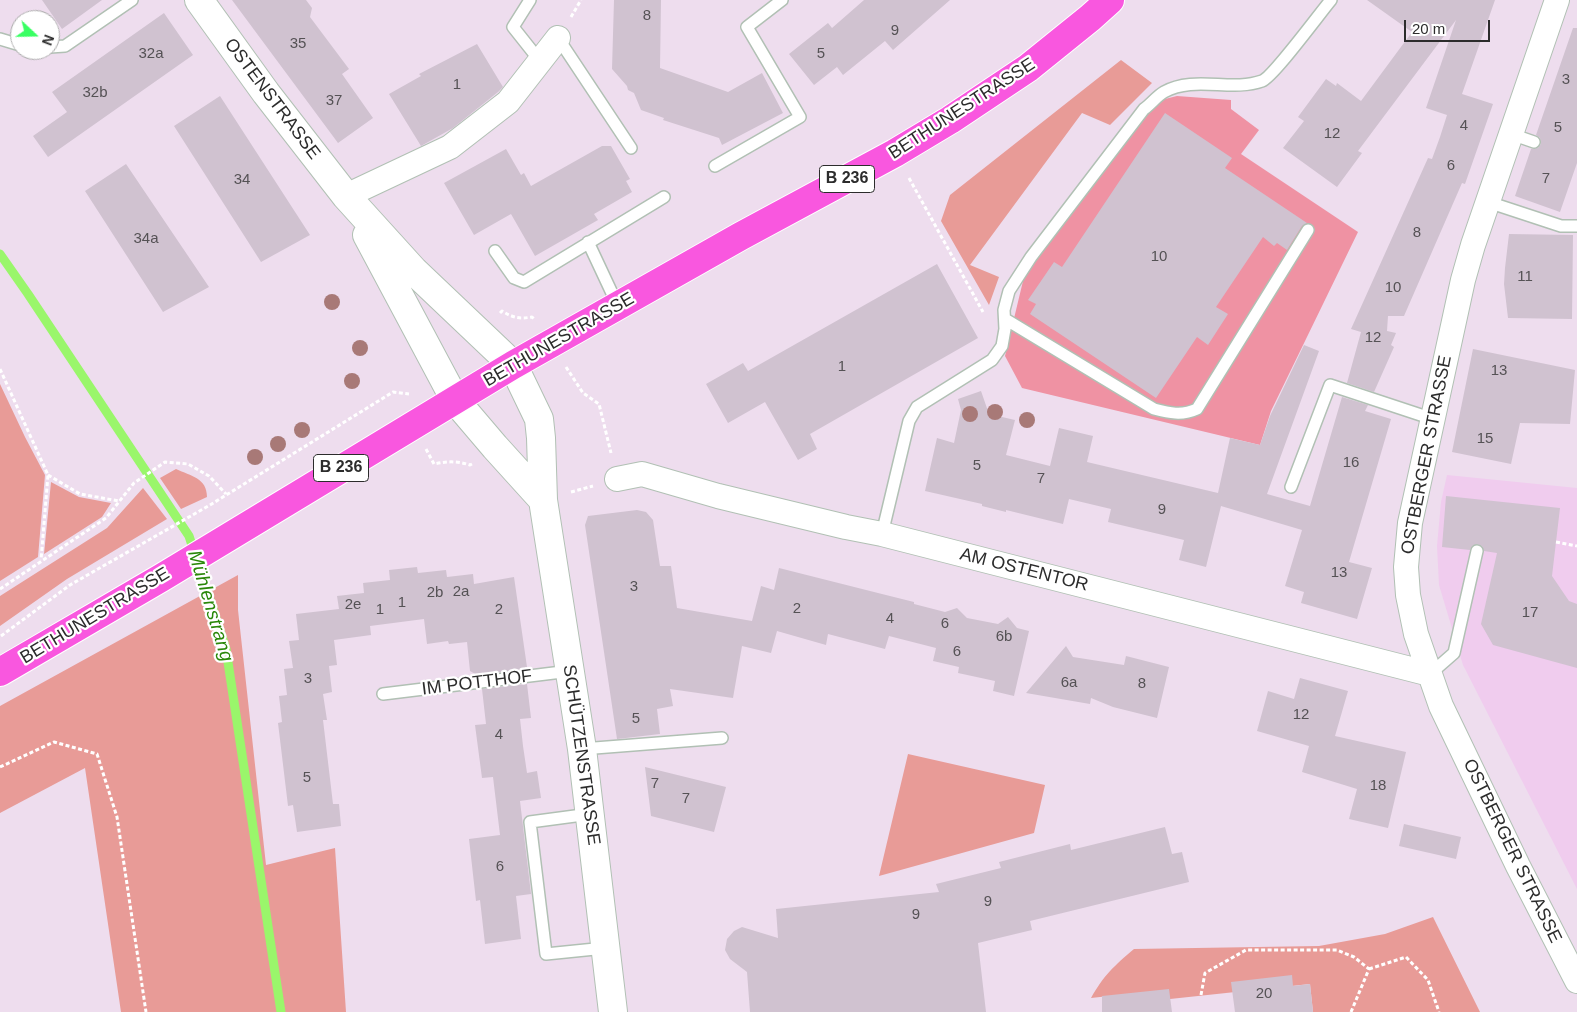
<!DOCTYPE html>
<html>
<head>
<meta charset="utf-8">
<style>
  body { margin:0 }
  #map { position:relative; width:1577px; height:1012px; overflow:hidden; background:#ede; font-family:Arial,sans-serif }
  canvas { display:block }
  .north { position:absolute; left:10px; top:10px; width:50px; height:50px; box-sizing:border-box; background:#fff; border:1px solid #ababab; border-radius:50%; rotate:111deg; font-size:14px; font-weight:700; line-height:20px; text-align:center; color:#2c2c2c }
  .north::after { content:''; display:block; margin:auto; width:18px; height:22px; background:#39ff63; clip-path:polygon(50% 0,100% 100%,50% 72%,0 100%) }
  .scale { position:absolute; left:1404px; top:20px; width:86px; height:22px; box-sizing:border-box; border:2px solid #2c2c2c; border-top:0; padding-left:6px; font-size:15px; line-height:18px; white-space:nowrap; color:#2c2c2c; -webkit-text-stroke:4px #fff; paint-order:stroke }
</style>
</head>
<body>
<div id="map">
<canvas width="1577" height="1012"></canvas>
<div class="north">N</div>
<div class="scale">20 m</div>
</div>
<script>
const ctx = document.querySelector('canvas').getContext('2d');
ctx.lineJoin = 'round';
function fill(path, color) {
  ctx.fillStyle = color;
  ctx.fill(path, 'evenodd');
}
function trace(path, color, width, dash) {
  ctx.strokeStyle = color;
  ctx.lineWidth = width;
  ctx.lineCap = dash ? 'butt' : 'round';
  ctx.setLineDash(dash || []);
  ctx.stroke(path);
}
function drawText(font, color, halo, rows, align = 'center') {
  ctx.font = font + ' Arial,sans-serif';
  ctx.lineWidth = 4.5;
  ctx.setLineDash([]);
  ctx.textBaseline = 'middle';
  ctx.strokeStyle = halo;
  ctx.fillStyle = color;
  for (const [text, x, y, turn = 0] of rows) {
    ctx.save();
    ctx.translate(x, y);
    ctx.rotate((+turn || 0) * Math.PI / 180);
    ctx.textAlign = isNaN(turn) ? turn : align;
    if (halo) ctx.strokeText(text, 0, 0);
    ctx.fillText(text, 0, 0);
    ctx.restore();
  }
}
const education = new Path2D(`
  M1447,475L1577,488V889L1463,665L1439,585L1437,546L1441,502Z`);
const green = new Path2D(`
  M1121,60L1152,83L1110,125L1082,113L970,265L999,277L989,305L941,221L950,195Z
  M0,384L25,437L45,475L38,557L0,581Z
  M176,469C191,476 207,478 207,497L181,509L160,478Z
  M51,482L79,497L111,503L102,517L44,554Z
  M143,488L167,519L67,579L0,626V596L107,528Z
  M238,575V610L266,865L335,848L346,1012H121L85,768L0,813V706Z
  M908,754L1045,785L1034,833L879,876Z
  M1433,917L1480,1012H1313L1310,984L1170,999L1109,996L1091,998C1104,975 1114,966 1134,949L1319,946L1385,934Z`);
const pitch = new Path2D(`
  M1177,96L1231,100V109L1259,130L1241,154L1358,232L1271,411L1260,445L1022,388L1005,356L1023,281L1029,268L1149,107L1161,100Z`);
const stream = new Path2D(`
  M0,254L28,294L189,536L226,649L281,1012`);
const building = new Path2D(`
  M42,0H102L62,29Z
  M232,0H306L312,8L310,17L349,69L342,74L373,118L338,143Z
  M614,0H661L660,68L728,92L762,73L783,113L722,145L719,138L663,120L664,118L641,110L634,93L628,90L627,86L612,69Z
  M864,0H950L893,50L885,41L843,75L837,67L814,85L789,54L828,23L832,28Z
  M1367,0H1495L1462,94L1493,104L1465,184L1462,183L1404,316H1388L1387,331L1396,333L1391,345L1394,347L1374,392L1347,383L1361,332L1351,329L1428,158L1432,159L1440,137L1447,115L1426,108L1456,20L1358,151L1362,153L1337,187L1283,148L1304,121L1298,117L1326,79L1336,86L1337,83L1361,101L1412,32Z
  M164,13L193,55L48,157L33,136L67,112L52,92Z
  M1573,28H1577V163L1560,212L1515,196L1531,149L1538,148L1541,144L1540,138L1536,135Z
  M477,44L503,87L498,92L453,128L421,146L389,94L421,76L419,74Z
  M220,96L310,235L261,262L174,126Z
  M1165,113L1232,158L1225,168L1307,223L1302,226L1287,250L1277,243L1274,246L1263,237L1216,307L1228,314L1208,345L1197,337L1156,398L1030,314L1036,304L1028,300L1054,262L1062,267Z
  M602,146H611L630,179L626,181L632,192L594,214L598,220L535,256L511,214L474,235L444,183L506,149L521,175L524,173L531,186Z
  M126,164L209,287L163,312L85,191Z
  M1509,234L1573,235L1572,319L1508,318L1504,284L1505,268Z
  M937,264L978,338L810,434L817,449L798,460L765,402L728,423L706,384L743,363L748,371Z
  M1304,345L1319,351L1267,494L1310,506L1342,397L1368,405L1365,411L1391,419L1349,562L1372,568L1357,619L1301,603L1304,592L1285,586L1302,530L1221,506L1206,567L1179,560L1184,540L1108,522L1111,509L1069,499L1063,524L1006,510V512L982,506V504L925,491L937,438L954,443L961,410L958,399L981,391L989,414L1015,420L1006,455L1050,466L1059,428L1093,436L1087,462L1218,493L1230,438L1260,445L1270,416Z
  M1473,349L1575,370L1570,424L1520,423L1511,464L1452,452Z
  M1446,496L1560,508L1552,576L1569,601L1577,604V668L1493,645L1481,624L1497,553L1484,551L1482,546L1478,544L1472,546L1470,550L1442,547Z
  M637,510L646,512L653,520L660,566H671L677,608L752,621L761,586L774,590L779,568L878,593L914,602V604L945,612L957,608L967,618L998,624L1008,617L1017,628L1029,631L1014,696L993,691L995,681L958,673L959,667L933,661L936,648L889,636L885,649L828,634L826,645L777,631L771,653L742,646L733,698L670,689L673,706L657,709L660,734L617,739L585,525L588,516Z
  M417,567L418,573L446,570L447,577L473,574L474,584L514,577L527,667H525V669L477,675L470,671L467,642L449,644L448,641L427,644L424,619L370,626L371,635L334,640L337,665L329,666L332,692L323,694L327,720H323L333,804H339L341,826L297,832L293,805L288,806L278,723L282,722L279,696L287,695L284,669L293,668L289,641L299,640L296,614L339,609L337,596L364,593L363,583L390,580L389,570Z
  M1066,646L1073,657L1124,665L1126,656L1169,667L1157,718L1113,707L1091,698L1090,704L1026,693Z
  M1300,678L1348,691L1335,736L1406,752L1388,828L1349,819L1357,789L1302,772L1309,746L1257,731L1268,691L1294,699Z
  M527,684L531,718L520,719L523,746L527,773L537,771L541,798L520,801L531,894L516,896L521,939L485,944L480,900L476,901L469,839L500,835L493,777L482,778L475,725L486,724L482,689Z
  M645,767L726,787L714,832L651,816Z
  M1404,824L1461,837L1456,859L1399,846Z
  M1165,827L1172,854L1182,852L1189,882L1030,921L1032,930L978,943L986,1012H750L747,972L730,959L725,950L727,939L734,931L742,927L778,938L776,909L939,892L936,884L1001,868L999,862L1070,844L1071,850Z
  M1292,975L1293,986L1310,984L1313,1012H1235L1231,982Z
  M1169,989L1172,1012H1102V996Z`);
const path = new Path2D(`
  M571,17L581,0
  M909,178L983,312
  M500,313L502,311C513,318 520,319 532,317L535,320
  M566,367L583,393L599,404L611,453
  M0,369L48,475L41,560
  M426,449L434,464C447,461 458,461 470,465L472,464
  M48,475L80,494L119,501
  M571,492L593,486
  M1556,542L1577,546
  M0,589L106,518L134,483L165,462L188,464L209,476L226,494
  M1,636L70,585L210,505L393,392L409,394
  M0,767L54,742L97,754L117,817L146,1012
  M1369,969L1406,957L1428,980L1439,1012
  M1201,995L1205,973L1246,950H1337L1354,957L1369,969
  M1351,1012L1369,969`);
const lane = new Path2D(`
  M530,0L513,27L540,61
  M558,38L631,148
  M0,39L20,45
  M50,47L65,46L132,0
  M1511,134L1534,142
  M715,166L800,117L747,27L782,0
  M1488,202L1561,226H1577
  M588,242L618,306
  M495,251L514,278L524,282L664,197
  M1005,319L1154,409C1169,413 1182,416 1197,409L1308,230
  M1291,487L1330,385L1433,419
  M882,534L909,421L917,407L992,360L1002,346L1005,329L1004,310L1009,291L1031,257L1144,109C1151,104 1157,96 1164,92C1194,75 1231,92 1262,81C1273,77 1320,13 1331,0
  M1430,674L1454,653L1477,551
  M383,694L570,671
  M582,749L722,738
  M590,814L530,822L546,954L605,948`);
const street = new Path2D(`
  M1557,0L1473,245L1463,280L1410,523L1406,567L1408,595L1416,634L1441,706L1518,866L1577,981
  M346,196L450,147L508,102L558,38
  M617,479L642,474L718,496L846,527L882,534L1430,674`);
const secondary = new Path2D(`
  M199,0L266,93L346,196L414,271L513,365L539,419L541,438L543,500L582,749L613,1012
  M367,235L455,400L495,447L543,500`);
const primary = new Path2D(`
  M0,672L161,578L513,365L741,236L895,153L950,120L1028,68L1090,18L1110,0`);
const trees = [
  [332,302],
  [360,348],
  [352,381],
  [995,412],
  [970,414],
  [1027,420],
  [302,430],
  [278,444],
  [255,457]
];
const numberNames = [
  ["8",647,16],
  ["9",895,31],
  ["35",298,44],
  ["32a",151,54],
  ["5",821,54],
  ["3",1566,80],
  ["1",457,85],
  ["32b",95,93],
  ["37",334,101],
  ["4",1464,126],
  ["5",1558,128],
  ["12",1332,134],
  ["6",1451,166],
  ["7",1546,179],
  ["34",242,180],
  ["8",1417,233],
  ["34a",146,239],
  ["10",1159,257],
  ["11",1525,277],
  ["10",1393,288],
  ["12",1373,338],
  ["1",842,367],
  ["13",1499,371],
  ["15",1485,439],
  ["16",1351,463],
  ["5",977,466],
  ["7",1041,479],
  ["9",1162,510],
  ["13",1339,573],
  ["3",634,587],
  ["2a",461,592],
  ["2b",435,593],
  ["1",402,603],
  ["2e",353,605],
  ["2",797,609],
  ["1",380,610],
  ["2",499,610],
  ["17",1530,613],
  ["4",890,619],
  ["6",945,624],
  ["6b",1004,637],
  ["6",957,652],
  ["3",308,679],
  ["6a",1069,683],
  ["8",1142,684],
  ["12",1301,715],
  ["5",636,719],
  ["4",499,735],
  ["5",307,778],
  ["7",655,784],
  ["18",1378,786],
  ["7",686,799],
  ["6",500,867],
  ["9",988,902],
  ["9",916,915],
  ["20",1264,994]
];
const shields = [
  [847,179,55],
  [341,468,55]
];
const shieldNames = [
  ["B 236",847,179],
  ["B 236",341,468]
];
const streetNames = [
  ["OSTENSTRASSE",272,99,53],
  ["BETHUNESTRASSE",962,109,-33],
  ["BETHUNESTRASSE",559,340,-30],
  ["OSTBERGER STRASSE",1427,455,-79],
  ["AM OSTENTOR",1024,570,14],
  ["BETHUNESTRASSE",95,616,-31],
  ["IM POTTHOF",477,683,-7],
  ["SCHÜTZENSTRASSE",581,755,82],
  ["OSTBERGER STRASSE",1512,851,64]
];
const waterNames = [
  ["Mühlenstrang",210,606,73]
];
fill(education, '#f0ccee');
fill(green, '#e89b97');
fill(pitch, '#ef92a3');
trace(stream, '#9af66b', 9);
fill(building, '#d0c2d0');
trace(lane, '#b1c0b4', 14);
trace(street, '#b1c0b4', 26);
trace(secondary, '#b1c0b4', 30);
trace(primary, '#fff', 30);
trace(path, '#fff', 3, [4, 2.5]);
trace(lane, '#fff', 11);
trace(street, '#fff', 24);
trace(secondary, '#fff', 28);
trace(primary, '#f957df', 28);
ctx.fillStyle = '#a87977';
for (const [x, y] of trees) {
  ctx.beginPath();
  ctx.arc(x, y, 8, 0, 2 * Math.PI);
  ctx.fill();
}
drawText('15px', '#555255', null, numberNames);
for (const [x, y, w] of shields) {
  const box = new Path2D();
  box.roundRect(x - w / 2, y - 13.5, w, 27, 4);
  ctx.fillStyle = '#fff';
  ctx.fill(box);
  trace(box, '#2c2c2c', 1);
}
drawText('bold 16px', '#2c2c2c', null, shieldNames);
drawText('18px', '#2c2c2c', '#fff', streetNames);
drawText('italic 19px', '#298808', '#fff', waterNames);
</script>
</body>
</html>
